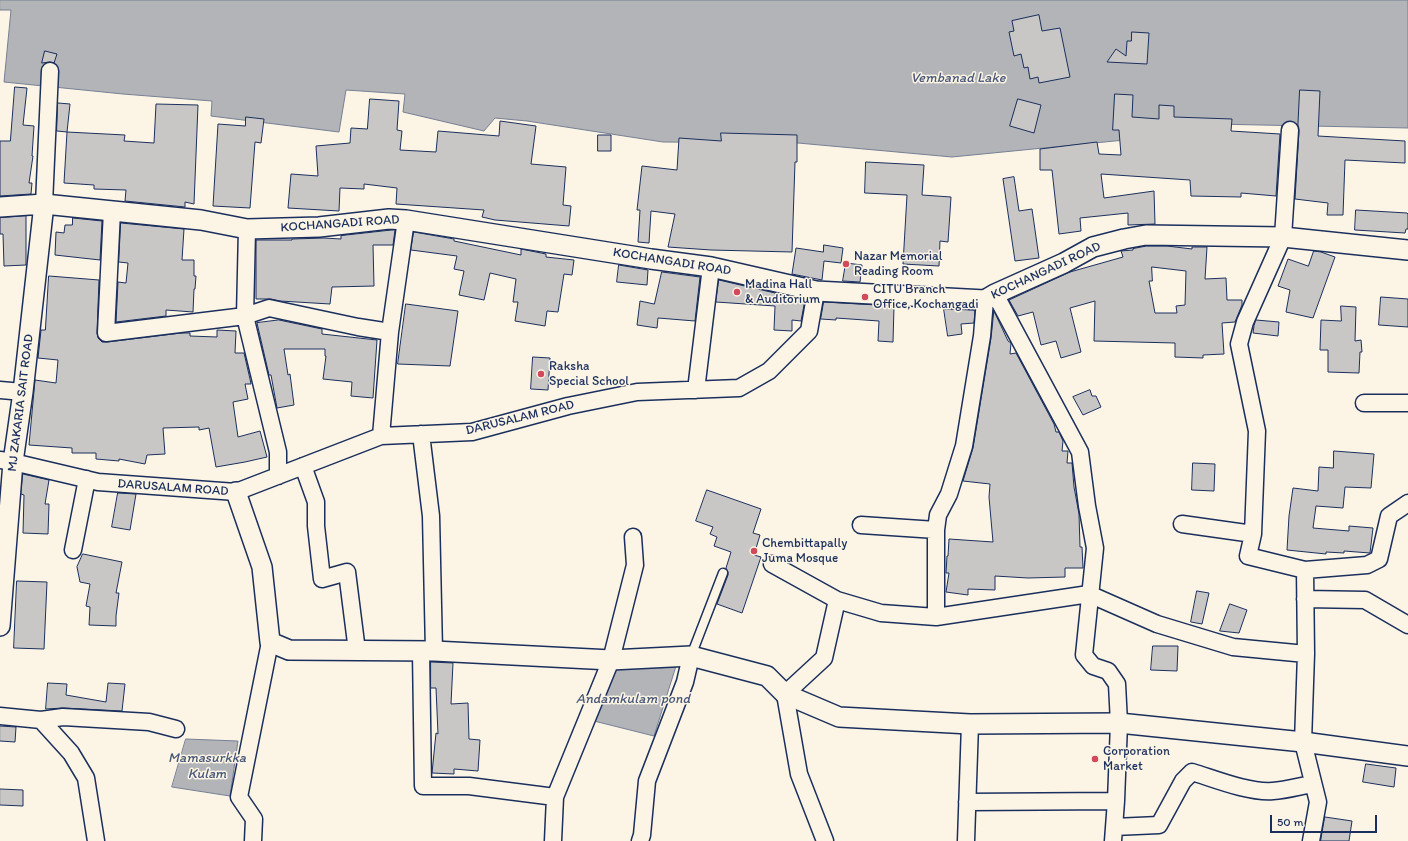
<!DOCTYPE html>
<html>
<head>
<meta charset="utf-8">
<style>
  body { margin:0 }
  #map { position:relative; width:1408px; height:841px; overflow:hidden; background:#fcf5e5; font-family:Itim,sans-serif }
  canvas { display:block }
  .scale { position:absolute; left:1270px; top:815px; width:107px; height:18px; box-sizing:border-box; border:2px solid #1b2f5e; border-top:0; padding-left:5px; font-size:12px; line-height:14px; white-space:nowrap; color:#1b2f5e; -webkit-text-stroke:3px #fcf5e5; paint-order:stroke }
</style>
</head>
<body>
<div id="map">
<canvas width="1408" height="841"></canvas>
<div class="scale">50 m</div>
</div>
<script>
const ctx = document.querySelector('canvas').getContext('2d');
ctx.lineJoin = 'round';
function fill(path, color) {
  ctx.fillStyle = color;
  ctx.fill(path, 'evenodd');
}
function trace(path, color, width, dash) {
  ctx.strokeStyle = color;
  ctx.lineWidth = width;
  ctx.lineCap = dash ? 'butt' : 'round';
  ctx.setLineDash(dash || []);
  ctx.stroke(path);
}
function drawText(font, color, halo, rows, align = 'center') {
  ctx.font = font + ' Itim,sans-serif';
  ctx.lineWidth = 3;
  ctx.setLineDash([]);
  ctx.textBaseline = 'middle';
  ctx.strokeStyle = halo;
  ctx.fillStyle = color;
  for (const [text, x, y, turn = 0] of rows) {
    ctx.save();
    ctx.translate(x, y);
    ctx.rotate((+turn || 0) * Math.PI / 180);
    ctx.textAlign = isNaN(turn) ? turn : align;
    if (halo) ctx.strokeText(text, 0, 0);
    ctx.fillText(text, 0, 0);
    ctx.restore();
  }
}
const water = new Path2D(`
  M0,0H1408V128L1163,123L1145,138L952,157L798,143L663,142L527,121L495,118L484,131L403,112L405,94L346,90L339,132L211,116L212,101L123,94L4,82L11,10H0Z
  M677,663L654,736L590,720L613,664Z
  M186,739L238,741L230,796L172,787Z`);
const building = new Path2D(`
  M1039,15L1042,31L1060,28L1070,77L1039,83L1038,77L1030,79L1028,67L1024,68L1021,54L1014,56L1009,32L1014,31L1012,21Z
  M1132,32L1149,33L1147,64L1107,62L1116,49L1126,56L1127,41H1131Z
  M45,51L57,54L54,63L50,62L42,63Z
  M15,87L27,88L23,125L34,126L32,156H33L29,183H32L31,194L0,196V141H10Z
  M1300,90L1320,91L1318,136L1405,141V163L1345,160L1343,215H1327L1328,203L1295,199L1299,131L1298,125Z
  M1115,94L1133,95L1132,117L1159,119V105L1174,106V117L1232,119L1231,131L1280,134L1276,196L1241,193V197L1191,196L1190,180L1101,174L1104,198L1154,191L1155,224L1128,225V213L1080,218L1081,231L1059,234L1052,170H1040V149L1097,142L1099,154L1121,155L1119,130H1113Z
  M370,99L399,101L397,130L402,131L400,150L436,152L438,131L499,136L500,121L536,126L531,164L566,167L563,205L571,206L569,226L495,220L482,217L484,210L396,204L397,188L364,184V189L340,188L339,211L288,208L291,174L318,176L316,146L350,143L351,128L367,129Z
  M1018,99L1041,105L1034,133L1010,126Z
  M58,103L70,104L67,132L125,135L124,141L154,143L156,104L198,105L194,204L185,202V207L125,201L126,190L94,189V185L64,183L67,132L57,131Z
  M246,117L264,119L261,143L255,142L250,208L213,206L218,124L245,126Z
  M721,133L797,135V162H795L792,252L711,250L668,247L675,214L651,211L649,243L638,242L640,210H637L642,166L677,170L679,138L721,141Z
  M598,135H611V151H598Z
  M866,162L924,165L922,195L951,197L948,242L940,241L939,266L903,264L907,195L865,193Z
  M1014,177L1019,211L1032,209L1039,258L1015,261L1003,179Z
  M1356,210L1407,213L1408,214V229H1406L1405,233L1355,230Z
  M26,216V265L4,266L3,234H0V218Z
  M73,218L102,221L100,260L55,255L56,232L64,233L65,225H72Z
  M121,223L184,229L182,260H194V276H196L195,289H194L193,312L166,310V316L116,322L118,282L126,283L128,263L119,262Z
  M395,230L393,245H373L374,286L332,287L330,304L280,301L271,299H256V240H292V239L324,238L341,239V236Z
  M414,232L454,239V241L521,255V249L546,254V257L574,260L572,275L564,274L558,312L547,311L545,326L515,321L518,302H513L516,279L490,273L484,300L459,295L464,271L454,269L457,256L411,250Z
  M824,245L843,248L841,263L824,261L822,280L792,274L796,248L823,252Z
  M1147,246H1167L1192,249V247H1207L1205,279L1226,278L1227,300H1242V305L1235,322L1222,323L1224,354L1203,355V358L1175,357V343L1094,341L1095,301L1070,308L1081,352L1061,358L1056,341L1041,345L1033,312L1018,316L1009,300L1070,272L1123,257L1121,251L1133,250V249ZM1152,267L1186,271L1185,305L1176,306L1177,313H1155L1149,281H1152Z
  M1314,251L1321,252L1335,257L1313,318L1286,312L1290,290L1278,286L1288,259L1308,266Z
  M846,263L862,265L860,282L843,281Z
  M619,265L648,270L647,285L617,282Z
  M662,272L700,277L695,321L658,318L657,328L637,325L640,301L654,304Z
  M49,276L99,280L97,333L98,338L102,342H107L181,333H190V336L217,337V330L236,331L235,353H244L250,379L251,384H245L248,399L233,402L238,437L260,431L267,457L245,462L216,467L209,428L199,430V427L163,428L165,454L147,455L145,464L119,459V461L96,459V453H72V448L29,445L35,380L56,383L58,360L38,358L41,330H45Z
  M719,280L805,300L801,321L792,320V331L774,330L775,306L716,302Z
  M1381,297L1408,299V327L1379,325Z
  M824,302L894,306L893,342L878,341L879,321L836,318V320L821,319Z
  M406,304L458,311L450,366L398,364Z
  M1341,306L1356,307L1355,341L1361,340L1362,352H1360L1359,373L1328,372V350H1320L1321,320L1341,321Z
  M944,309L975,310L974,323L961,324L962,334L948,336Z
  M994,311L1008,341L1011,343L1010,354L1016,353L1054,424L1056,432H1059L1063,441L1062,451H1068L1067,463H1072L1074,487L1079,514L1080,547H1082L1083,568H1065V577L1028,578L995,576V590L968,589V595L946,592L949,573H946L947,556H948L949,539L993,542L989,497L990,484L963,481L973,448L991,338Z
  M279,320L322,329V334L377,340L373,398L351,396L352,382L323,379L326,356H325V349H284L288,375L290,374L294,405L277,408L271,375H269L257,323Z
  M1256,320L1279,322L1278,336L1253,333L1254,326Z
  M533,357L550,358L548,390L531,389Z
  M1090,390L1092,396H1096L1101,407L1083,415L1073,397Z
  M1334,451L1374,454L1371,488L1345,487L1343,508L1316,506L1313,528L1349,531V526L1373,528L1370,553L1344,551V553L1326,552V554L1287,550L1289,516L1293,488L1318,491L1319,467L1333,468Z
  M1193,463L1215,464L1214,491L1192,490Z
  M23,474L49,480L45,504H49L48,534L23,533L24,495L21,494Z
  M707,490L761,509L753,533L760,535L754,555L761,557L742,613L717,604L728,575V572L726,568L731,552L714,546L717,537L710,534L713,527L696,521Z
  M118,493L136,494L130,530L112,527Z
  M83,554L122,562L116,593H119L116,616V626L89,625L90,607L86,606L90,584L80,582L77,567Z
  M17,581L47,582L44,649L14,648Z
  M1197,591L1209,593L1202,624L1191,622Z
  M1230,604L1247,610L1239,633L1220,631Z
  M1153,646H1178L1177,671L1151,670Z
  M431,662L453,663L451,704L468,703L469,739L480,740L478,771L454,769V774L432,773L436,733L438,734L436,688H431Z
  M48,683L67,684L66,695L106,702L108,683L125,684L122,711L63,708L46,709Z
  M0,726L16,727L15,742L0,741Z
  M1366,764L1396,768L1394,787L1363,782Z
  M0,789L23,790V806L0,805Z
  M1325,817L1352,821L1349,841H1321Z`);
const service = new Path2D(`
  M691,656L723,573`);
const minor = new Path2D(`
  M1290,130L1283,237L1245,322L1239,344L1257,431L1253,534L1248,556L1305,570
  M44,204L50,71
  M112,211L106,333L245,316L269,308L358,327L390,332
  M247,229L245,316L278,452V476
  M995,294L1080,452L1087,506L1095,548L1084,655L1093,666L1108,671L1117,684L1119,723L1116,801L1113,841
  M0,390L23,392
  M696,390L711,267
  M1364,403H1408
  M421,434L431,516L434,651
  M381,436L390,332L406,220
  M0,460L13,462L98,482L236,492L381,436L472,432L568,406L637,392L739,388L769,371L809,331L816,291
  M303,466L316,502V526L322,579L347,572L357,651
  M1182,524L1253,534
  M861,525L936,530
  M73,550L87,479
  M772,564L837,600L881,613L936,617L1089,594L1157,624L1233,647L1306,654
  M1305,599L1365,600L1408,625
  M936,617V530L938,515L949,494L964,446L982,336L985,300
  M421,652L423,786H469L555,797
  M0,716L41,720L71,753L86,778L96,841
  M41,720L63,717L149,722L176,729
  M967,802L1116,801
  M1114,827L1159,825L1183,781L1192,772C1215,779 1249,793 1273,791C1287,790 1300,786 1313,784
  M253,841L254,819L239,797L270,642
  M553,841L555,797L611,660L635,565L633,537
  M640,841L642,835L647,781L685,682L691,656
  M825,841L799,774L785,694L824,658L837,600
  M966,841L970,724
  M1311,841L1318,802L1303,742L1306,654L1305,570L1367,565L1379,559L1389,516L1408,503`);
const tertiary = new Path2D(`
  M0,207L44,204L201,220L247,229L319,227L389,219L406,220L651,259L711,267L816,291L985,300L995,294L1064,263L1093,247L1124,239L1146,235L1283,237L1408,250
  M236,492L262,567L270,642L289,650L434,651L611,660L691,656L767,676L785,694L839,717L970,724L1119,723L1303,742L1408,756
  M0,626L13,462L23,392L44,204`);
const markers = [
  [846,264,4,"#d1495b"],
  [737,292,4,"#d1495b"],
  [865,297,4,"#d1495b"],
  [541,374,4,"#d1495b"],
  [754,551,4,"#d1495b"],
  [1095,759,4,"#d1495b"]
];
const streetNames = [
  ["KOCHANGADI ROAD",340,224,-4],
  ["KOCHANGADI ROAD",672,262,9],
  ["KOCHANGADI ROAD",1046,271,-25],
  ["MJ ZAKARIA SAIT ROAD",21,403,-83],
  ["DARUSALAM ROAD",520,418,-14],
  ["DARUSALAM ROAD",173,488,4]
];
const poiNames = [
  ["Nazar Memorial",854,257],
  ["Reading Room",854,272],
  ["Madina Hall",745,285],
  ["& Auditorium",745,300],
  ["CITU Branch",873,290],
  ["Office, Kochangadi",873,305],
  ["Raksha",549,367],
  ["Special School",549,382],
  ["Chembittapally",762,544],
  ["Juma Mosque",762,559],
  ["Corporation",1103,752],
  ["Market",1103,767]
];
const waterNames = [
  ["Vembanad Lake",958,78],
  ["Andamkulam pond",633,699],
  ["Mamasurkka",207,758],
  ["Kulam",207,774]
];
fill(water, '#b2b4b8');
trace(water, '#767f94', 1);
fill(building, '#c8c7c6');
trace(building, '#1b2f5e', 1);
trace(service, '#1b2f5e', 11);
trace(minor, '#1b2f5e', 19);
trace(tertiary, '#1b2f5e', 22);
trace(service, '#fcf5e5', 8);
trace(minor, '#fcf5e5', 16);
trace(tertiary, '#fcf5e5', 19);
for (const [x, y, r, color] of markers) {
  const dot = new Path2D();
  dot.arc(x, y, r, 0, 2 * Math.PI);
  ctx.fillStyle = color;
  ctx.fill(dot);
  trace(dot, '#fcf5e5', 1.5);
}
drawText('13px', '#1b2f5e', '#fcf5e5', streetNames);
drawText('13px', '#1b2f5e', '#fcf5e5', poiNames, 'left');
drawText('italic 14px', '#485779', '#fcf5e5', waterNames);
</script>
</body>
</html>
